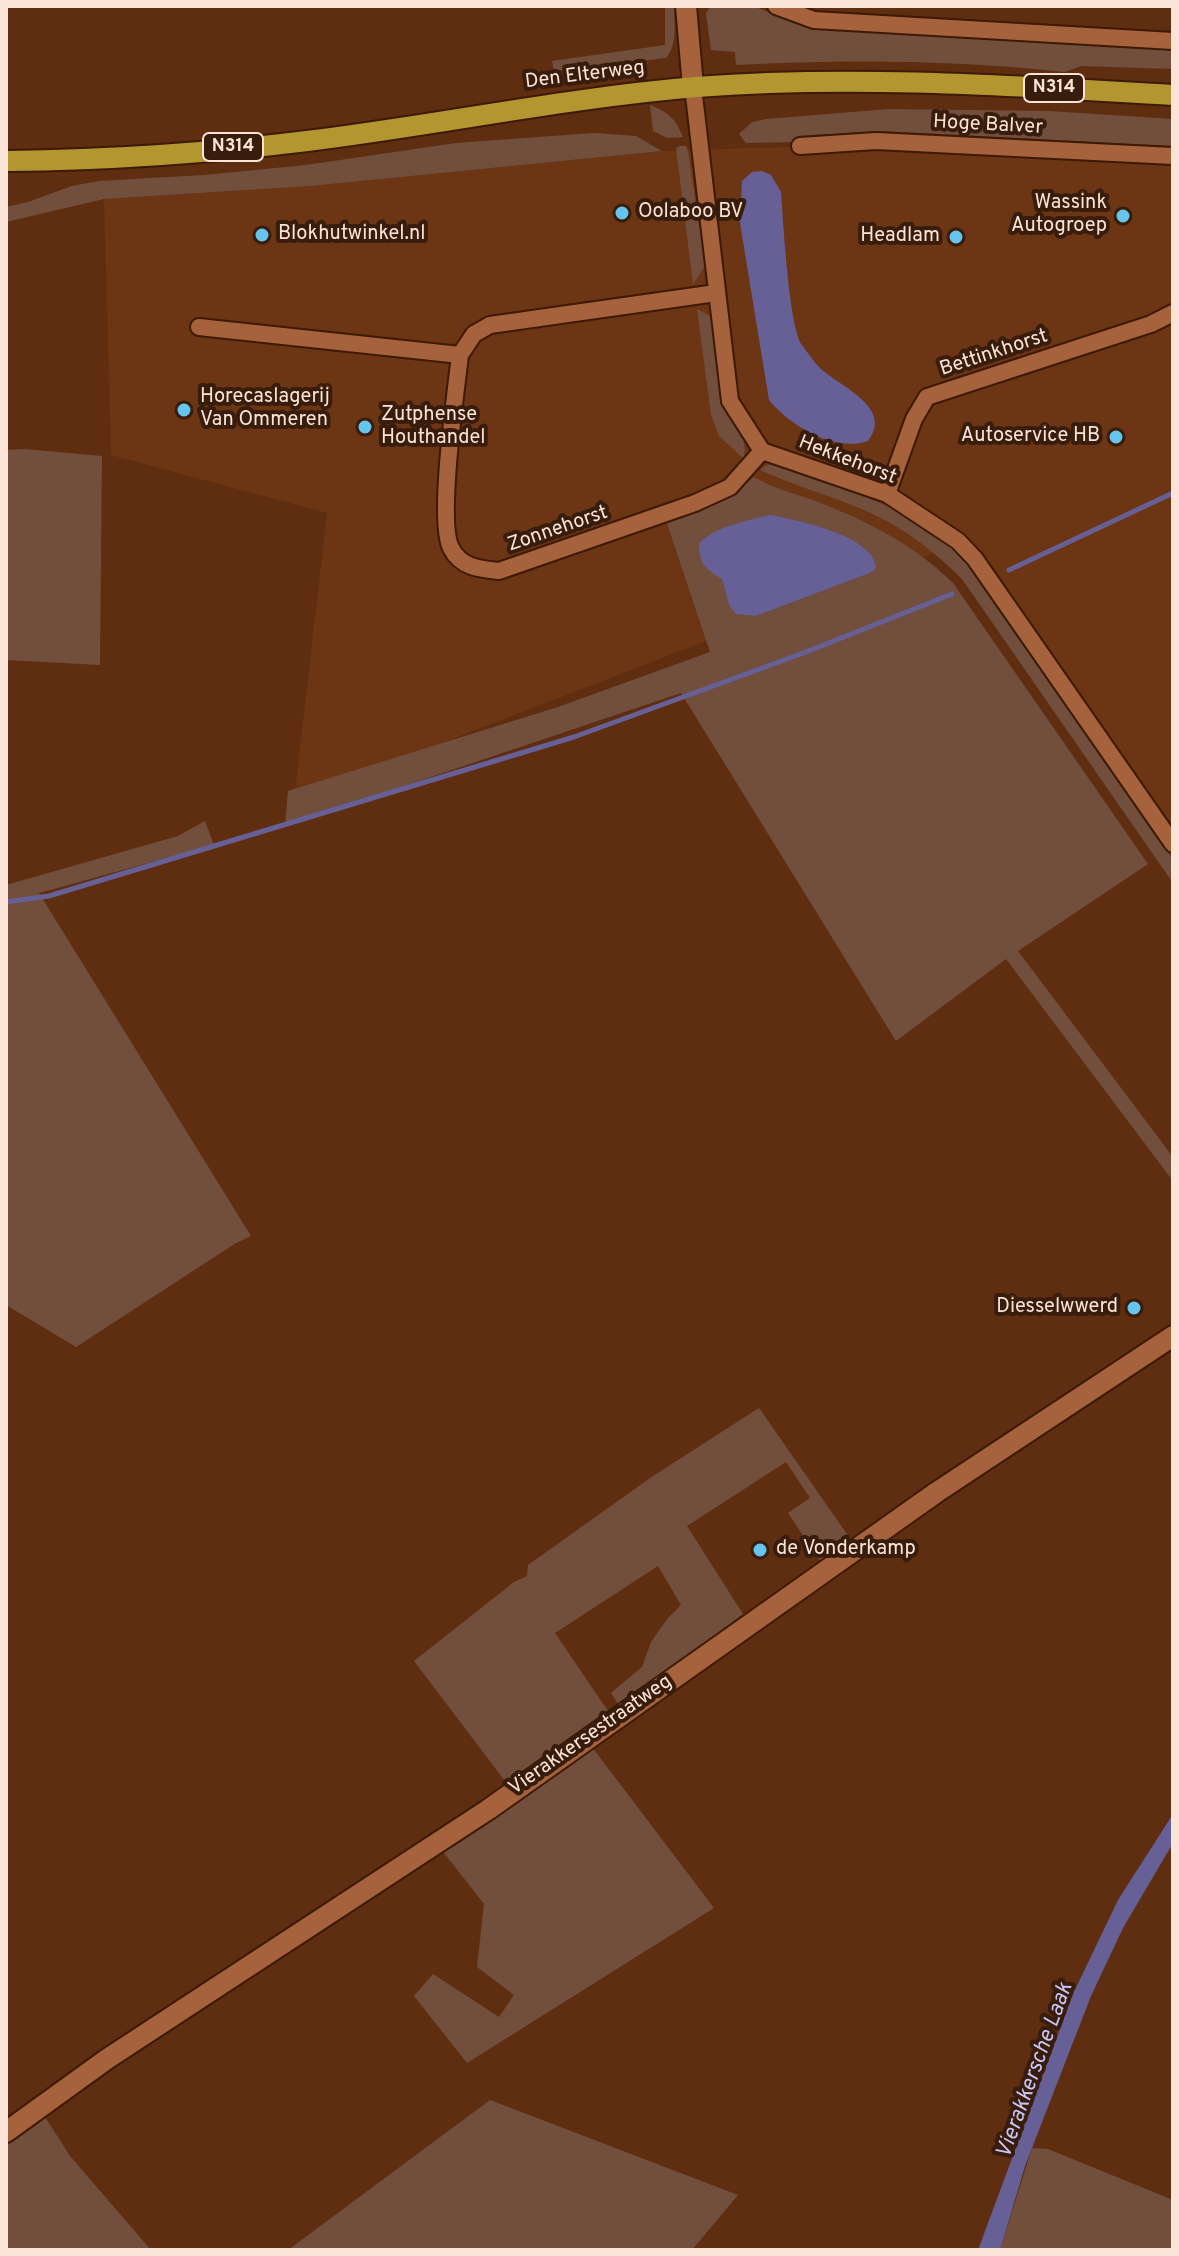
<!DOCTYPE html>
<html>
<head>
<meta charset="utf-8">
<style>
  body { margin:0 }
  #map { position:relative; width:1179px; height:2256px; overflow:hidden; background:#5f2e10; font-family:Overpass,sans-serif }
  canvas { display:block }
  .frame { position:absolute; inset:0; border:8px solid #fbe4d7; pointer-events:none }
</style>
</head>
<body>
<div id="map">
<canvas width="1179" height="2256"></canvas>
<div class="frame"></div>
</div>
<script>
const ctx = document.querySelector('canvas').getContext('2d');
ctx.lineJoin = 'round';
function fill(path, color) {
  ctx.fillStyle = color;
  ctx.fill(path, 'evenodd');
}
function trace(path, color, width, dash) {
  ctx.strokeStyle = color;
  ctx.lineWidth = width;
  ctx.lineCap = dash ? 'butt' : 'round';
  ctx.setLineDash(dash || []);
  ctx.stroke(path);
}
function drawText(font, color, halo, rows, align = 'center') {
  ctx.font = font + ' Overpass,sans-serif';
  ctx.lineWidth = 8;
  ctx.setLineDash([]);
  ctx.textBaseline = 'middle';
  ctx.strokeStyle = halo;
  ctx.fillStyle = color;
  for (const [text, x, y, turn = 0] of rows) {
    ctx.save();
    ctx.translate(x, y);
    ctx.rotate((+turn || 0) * Math.PI / 180);
    ctx.textAlign = isNaN(turn) ? turn : align;
    if (halo) ctx.strokeText(text, 0, 0);
    ctx.fillText(text, 0, 0);
    ctx.restore();
  }
}
const built = new Path2D(`
  M785,147L1173,160V873L945,549L294,800L327,513L111,455L104,199L311,186L662,151Z`);
const green = new Path2D(`
  M665,6H674C674,24 678,44 666,58L554,71L552,61L665,45Z
  M711,6H753L786,19L816,25L1173,47V69L1081,66L1065,72C956,60 846,59 736,65L735,52L711,50L706,13Z
  M650,105C668,112 676,119 683,137L667,138L653,131Z
  M889,109L1049,111L1173,119V146L880,131L797,136L796,142L746,143L739,134L752,122L766,119Z
  M594,133L636,136L662,151L311,186L104,199L6,222V207L28,202L72,186L99,181L204,175L306,165L456,143Z
  M680,146H686L688,151L705,266L693,284L676,148Z
  M697,309L712,317C715,347 716,378 725,407C733,429 748,429 744,459L719,436L711,415Z
  M24,449L102,456L100,665L6,660V450Z
  M777,463C842,487 916,509 965,560L1173,860V883L962,579C932,549 899,524 859,508C826,494 792,485 760,470L767,465Z
  M754,477C772,488 793,493 813,500C865,520 912,543 953,583L1148,864L1018,951L1173,1157V1181L1006,959L896,1041L681,693L285,826L288,791L558,707L710,652L667,523L726,500ZM870,573L756,616L729,605L722,579Z
  M205,821L214,845L39,893L251,1236L236,1243L76,1347L6,1305V885L178,836Z
  M759,1408L849,1537L854,1539L820,1561L788,1513L810,1498L786,1462L687,1526L743,1614L620,1707L611,1693L642,1667L651,1642L667,1619L681,1605L658,1566L555,1633L610,1714L508,1785L414,1661L514,1582L527,1576L528,1565L653,1476Z
  M592,1747L714,1908L467,2063L414,1996L433,1974L499,2017L514,1995L477,1967L484,1904L441,1849L536,1788Z
  M490,2100L738,2195L692,2250H288Z
  M42,2112L70,2156L151,2250H6V2138Z
  M1032,2148L1048,2149L1173,2200V2250H1000Z`);
const water = new Path2D(`
  M762,171L771,175L781,192C783,219 789,328 802,345C809,354 816,366 826,373C846,389 893,410 868,441C835,453 789,425 769,400L740,223L742,181L752,172Z
  M770,515C797,520 875,536 876,568L870,573L756,616L736,614L729,605L722,579C706,569 699,564 699,543C717,526 746,521 770,515Z
  M1173,1814V1843L1123,1928L1091,1996L1025,2166L1000,2250H978L1073,1994L1118,1900Z`);
const stream = new Path2D(`
  M1009,570L1173,493
  M6,902L49,896L574,737L806,652L952,594`);
const minor = new Path2D(`
  M776,6L814,20L1173,41
  M693,87L730,401L762,451L887,494L958,541L975,559L1173,844
  M800,146L876,141L1173,156
  M716,293L490,325L474,334L460,355C456,392 437,521 451,548C461,568 480,569 499,571L695,503L730,487L762,451
  M199,327L460,355
  M887,494L914,419L927,397L1151,324L1173,313`);
const tertiary = new Path2D(`
  M686,6L693,87
  M6,2132L107,2059L489,1809L937,1492L1173,1336`);
const primary = new Path2D(`
  M6,161C103,160 211,153 307,141C437,125 565,98 696,87C855,75 1014,86 1173,95`);
const markers = [
  [622,213,8,"#65c5ee"],
  [1123,216,8,"#65c5ee"],
  [262,235,8,"#65c5ee"],
  [956,237,8,"#65c5ee"],
  [184,410,8,"#65c5ee"],
  [365,427,8,"#65c5ee"],
  [1116,437,8,"#65c5ee"],
  [1134,1308,8,"#65c5ee"],
  [760,1550,8,"#65c5ee"]
];
const shields = [
  [1054,88,60],
  [233,147,60]
];
const shieldNames = [
  ["N314",1054,88],
  ["N314",233,147]
];
const streetNames = [
  ["Den Elterweg",585,76,-7],
  ["Hoge Balver",988,126,3],
  ["Bettinkhorst",994,354,-18],
  ["Hekkehorst",847,461,21],
  ["Zonnehorst",558,530,-19],
  ["Vierakkersestraatweg",591,1736,-35]
];
const poiNames = [
  ["Wassink",1107,204,"right"],
  ["Autogroep",1107,227,"right"],
  ["Oolaboo BV",638,213],
  ["Blokhutwinkel.nl",278,235],
  ["Headlam",940,237,"right"],
  ["Horecaslagerij",200,398],
  ["Van Ommeren",200,421],
  ["Zutphense",381,416],
  ["Houthandel",381,439],
  ["Autoservice HB",1100,437,"right"],
  ["Diesselwwerd",1118,1308,"right"],
  ["de Vonderkamp",776,1550]
];
const waterNames = [
  ["Vierakkersche Laak",1036,2071,-70]
];
fill(built, '#6c3513');
fill(green, '#724f3c');
fill(water, '#666096');
trace(stream, '#666096', 5);
trace(minor, '#3c1a05', 20);
trace(tertiary, '#3c1a05', 24);
trace(primary, '#3c1a05', 24);
trace(minor, '#a6623c', 16);
trace(tertiary, '#a6623c', 20);
trace(primary, '#b3962f', 20);
for (const [x, y, r, color] of markers) {
  const dot = new Path2D();
  dot.arc(x, y, r, 0, 2 * Math.PI);
  ctx.fillStyle = color;
  ctx.fill(dot);
  trace(dot, '#381c0c', 3);
}
for (const [x, y, w] of shields) {
  const box = new Path2D();
  box.roundRect(x - w / 2, y - 14, w, 28, 6);
  ctx.fillStyle = '#381c0c';
  ctx.fill(box);
  trace(box, '#fbe4d7', 2);
}
drawText('bold 18px', '#fbe4d7', null, shieldNames);
drawText('20px', '#fbe4d7', '#381c0c', streetNames);
drawText('20px', '#fbe4d7', '#381c0c', poiNames, 'left');
drawText('italic 22px', '#c9c5f7', '#381c0c', waterNames);
</script>
</body>
</html>
